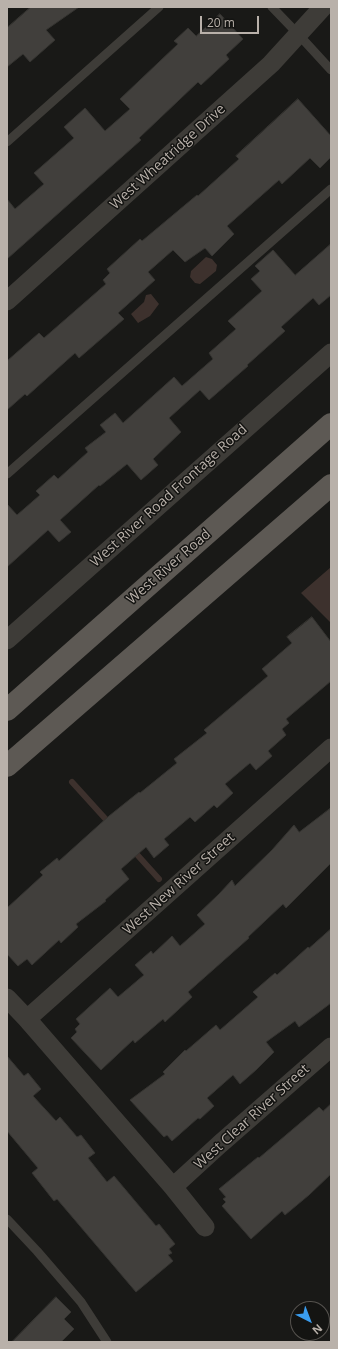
<!DOCTYPE html>
<html>
<head>
<meta charset="utf-8">
<style>
  body { margin:0 }
  #map { position:relative; width:338px; height:1349px; overflow:hidden; background:#191917; font-family:"Open Sans",sans-serif }
  canvas { display:block }
  .frame { position:absolute; inset:0; border:8px solid #b9b1aa; pointer-events:none }
  .north { position:absolute; left:290px; top:1301px; width:40px; height:40px; box-sizing:border-box; background:#141412; border:1px solid #56534f; border-radius:50%; rotate:138deg; font-size:11px; font-weight:700; line-height:16px; text-align:center; color:#b9b1aa }
  .north::after { content:''; display:block; margin:auto; width:14px; height:18px; background:#3a9def; clip-path:polygon(50% 0,100% 100%,50% 72%,0 100%) }
  .scale { position:absolute; left:200px; top:16px; width:59px; height:18px; box-sizing:border-box; border:2px solid #b9b1aa; border-top:0; padding-left:5px; font-size:12px; line-height:14px; white-space:nowrap; color:#b9b1aa; -webkit-text-stroke:3px #141412; paint-order:stroke }
</style>
</head>
<body>
<div id="map">
<canvas width="338" height="1349"></canvas>
<div class="frame"></div>
<div class="north">N</div>
<div class="scale">20 m</div>
</div>
<script>
const ctx = document.querySelector('canvas').getContext('2d');
ctx.lineJoin = 'round';
function fill(path, color) {
  ctx.fillStyle = color;
  ctx.fill(path, 'evenodd');
}
function trace(path, color, width, dash) {
  ctx.strokeStyle = color;
  ctx.lineWidth = width;
  ctx.lineCap = dash ? 'butt' : 'round';
  ctx.setLineDash(dash || []);
  ctx.stroke(path);
}
function drawText(font, color, halo, rows, align = 'center') {
  ctx.font = font + ' "Open Sans",sans-serif';
  ctx.lineWidth = 3;
  ctx.setLineDash([]);
  ctx.textBaseline = 'middle';
  ctx.strokeStyle = halo;
  ctx.fillStyle = color;
  for (const [text, x, y, turn = 0] of rows) {
    ctx.save();
    ctx.translate(x, y);
    ctx.rotate((+turn || 0) * Math.PI / 180);
    ctx.textAlign = isNaN(turn) ? turn : align;
    if (halo) ctx.strokeText(text, 0, 0);
    ctx.fillText(text, 0, 0);
    ctx.restore();
  }
}
const water = new Path2D(`
  M206,257L212,259L217,265L216,271L200,284L195,283L190,277L191,271Z
  M151,294L159,304L150,316L138,323L131,314L144,302L146,295Z
  M331,567V623L301,593Z`);
const stream = new Path2D(`
  M72,782L111,825
  M132,849L159,879`);
const building = new Path2D(`
  M31,7H79L46,30L55,40L30,62L23,54L7,67V28Z
  M220,14L243,39L226,55L229,59L201,85L198,82L139,138L141,140L7,259V199L15,209L44,184L34,173L74,138L64,127L85,108L105,131L130,109L120,99L178,44L174,41L188,28L196,36Z
  M298,99L331,136V157L320,168L310,158L282,184L279,180L227,226L234,234L212,256L205,248L185,262L173,250L148,272L155,280L118,313L124,319L79,358L75,353L27,396L25,394L7,410V361L39,333L44,338L106,284L103,280L110,273L107,269L140,239L142,241L197,195L198,196L239,159L236,156Z
  M331,244V295L319,305L313,298L281,327L285,331L247,365L248,366L209,400L200,390L169,418L181,432L153,459L158,465L141,480L127,464L100,486L99,485L60,520L71,532L59,542L48,530L7,567V504L17,515L40,495L36,491L54,475L58,479L88,452L85,448L106,432L100,425L115,413L123,423L174,377L182,386L213,359L209,353L236,329L228,321L262,291L251,279L260,271L255,266L273,250L295,275Z
  M312,617L331,642V681L286,719L289,723L282,729L286,735L268,751L272,756L256,770L250,763L225,784L233,793L217,808L214,805L195,822L190,817L164,839L169,845L154,858L146,847L121,869L129,879L105,900L106,901L76,924L78,927L61,943L59,940L32,965L27,959L18,966L7,954V908L43,875L40,872L57,858L59,861L109,816L139,792L140,793L177,763L174,759L207,733L204,730L268,676L262,669L292,643L287,637Z
  M331,808V863L286,908L283,904L248,937L249,938L188,992L192,997L165,1022L163,1019L135,1043L133,1040L101,1070L71,1038L77,1032L75,1029L80,1024L76,1019L110,988L118,997L144,975L135,965L151,951L153,954L172,936L180,946L205,924L197,915L219,894L232,880L235,886L272,850L294,825L299,832Z
  M331,929V1003L299,1027L295,1021L266,1042L274,1052L256,1070L240,1084L233,1075L207,1098L214,1106L200,1119L198,1118L172,1141L167,1135L164,1137L130,1100L165,1074L163,1072L185,1050L186,1051L216,1025L220,1030L258,997L253,992L275,973L277,975L308,947L309,948Z
  M7,1056L24,1076L28,1073L41,1089L33,1096L56,1121L60,1117L77,1137L81,1135L95,1153L88,1158L107,1182L114,1176L156,1226L159,1224L175,1244L169,1249L172,1253L168,1255L173,1261L136,1292L57,1199L54,1201L32,1173L38,1168L7,1131Z
  M331,1104V1174L309,1195L285,1215L282,1211L251,1239L222,1206L226,1202L223,1199L226,1197L219,1189L258,1157L259,1158L319,1107L323,1111Z
  M56,1297L71,1312L64,1319L74,1329L61,1342H12Z`);
const service = new Path2D(`
  M272,7L298,34L331,70
  M7,142L159,7
  M7,474L331,189
  M7,1219L37,1251L81,1302L107,1342`);
const minor = new Path2D(`
  M7,301L271,64L323,7
  M7,640L331,353
  M7,998L27,1019L173,1187L205,1227
  M27,1019L331,748
  M173,1187L220,1144L331,1047`);
const primary = new Path2D(`
  M7,710L331,424
  M7,766L331,485`);
const streetNames = [
  ["West Wheatridge Drive",168,157,-42],
  ["West River Road Frontage Road",169,496,-42],
  ["West River Road",169,567,-41],
  ["West New River Street",179,884,-42],
  ["West Clear River Street",252,1117,-42]
];
fill(water, '#3d312d');
trace(stream, '#3d312d', 6);
fill(building, '#413f3c');
trace(building, '#353431', 1);
trace(service, '#3e3c38', 9);
trace(minor, '#3e3c38', 19);
trace(primary, '#5d5954', 22);
drawText('14px', '#b9b1aa', '#141412', streetNames);
</script>
</body>
</html>
